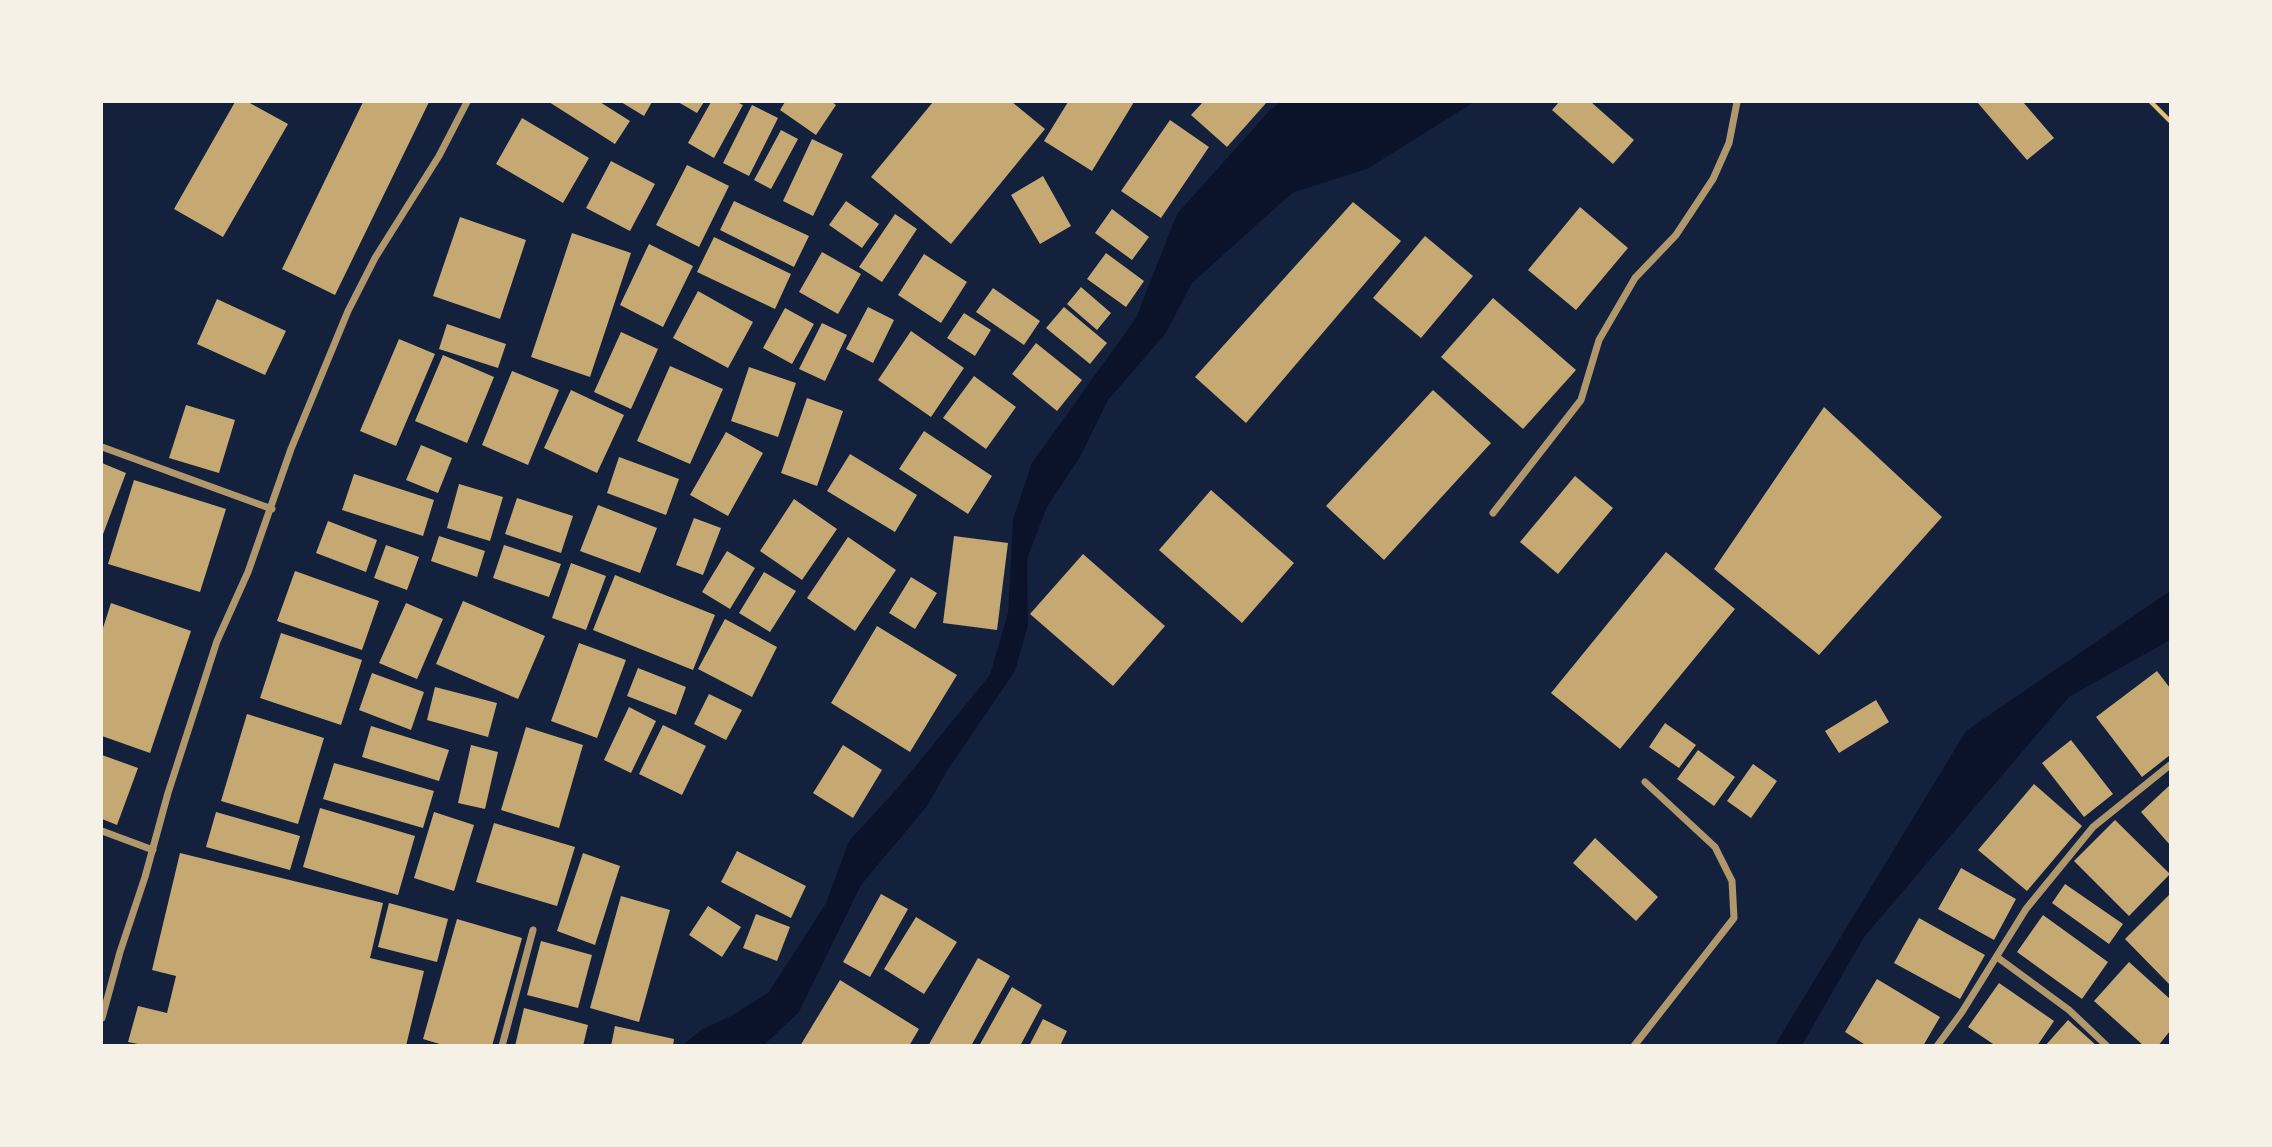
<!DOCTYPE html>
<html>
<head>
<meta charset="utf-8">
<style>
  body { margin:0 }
  #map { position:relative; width:2272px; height:1147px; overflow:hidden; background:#14213d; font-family:"Fira Sans",sans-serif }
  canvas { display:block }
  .frame { position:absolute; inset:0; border:103px solid #f6f1e7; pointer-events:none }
</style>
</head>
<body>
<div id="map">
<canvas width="2272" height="1147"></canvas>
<div class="frame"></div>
</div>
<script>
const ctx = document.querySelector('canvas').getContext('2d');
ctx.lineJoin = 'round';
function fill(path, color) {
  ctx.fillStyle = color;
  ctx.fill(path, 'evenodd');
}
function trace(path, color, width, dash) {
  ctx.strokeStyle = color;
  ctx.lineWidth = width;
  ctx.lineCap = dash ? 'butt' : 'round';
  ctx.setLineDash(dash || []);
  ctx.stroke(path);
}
const water = new Path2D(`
  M1281,102H1474L1369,168L1292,193L1192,283L1166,333L1108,400L1080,457L1047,507L1027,559L1028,625L1015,671L947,771L927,806L861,885L799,1012L764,1045H683L701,1030L733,1015L769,992L826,903L849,841L896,790L990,675L1008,613L1013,520L1032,463L1136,318L1177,214L1271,109Z
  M2170,591V640L2069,697L1864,937L1802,1045H1775L1966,731Z`);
const building = new Path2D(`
  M235,102H248L288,124L223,237L174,209Z
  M363,102H429L335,295L282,269Z
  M549,102H600L630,121L615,144Z
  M621,102H652L644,116Z
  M678,102H704L697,113Z
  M711,102H737L743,105L714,158L688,143Z
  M785,102H832L836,105L816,135L780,110Z
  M933,102H1012L1045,129L951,244L871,177Z
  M1068,102H1134L1092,171L1044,141Z
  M1203,102H1267L1227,147L1191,115Z
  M1559,102H1591L1634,140L1613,164L1552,110Z
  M1977,102H2023L2054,138L2027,160Z
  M752,105L778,118L749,176L723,163Z
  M522,118L589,158L563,203L496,164Z
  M1170,120L1209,147L1161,218L1121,191Z
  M781,130L798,139L771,189L754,180Z
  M812,139L843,154L813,216L783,201Z
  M611,161L655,184L630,231L586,208Z
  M687,165L729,186L699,247L656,225Z
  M1043,176L1071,226L1040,244L1011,195Z
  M734,201L809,236L794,267L720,230Z
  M846,201L879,224L862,248L829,225Z
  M1353,202L1401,241L1246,423L1195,377Z
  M1580,207L1628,248L1576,310L1528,270Z
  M1112,209L1149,237L1132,260L1095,233Z
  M895,214L917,229L882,282L859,267Z
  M460,217L526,240L500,319L433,296Z
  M572,233L631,253L590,377L531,357Z
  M1425,236L1473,276L1421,338L1373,298Z
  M714,237L791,274L775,309L697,272Z
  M649,244L693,266L663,327L620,305Z
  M822,252L861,274L838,314L799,292Z
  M1106,253L1144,281L1126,307L1087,279Z
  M924,254L967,282L941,323L898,295Z
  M1081,287L1111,313L1097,330L1067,304Z
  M993,288L1040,321L1024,345L976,312Z
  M698,291L753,322L728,368L673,338Z
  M1493,298L1576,370L1523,429L1441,357Z
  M217,299L286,331L265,375L197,344Z
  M868,307L894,320L873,363L846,349Z
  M1064,307L1107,343L1090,364L1046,328Z
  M785,308L814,324L792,364L763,348Z
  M964,313L991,330L975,356L947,338Z
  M822,323L847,335L825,381L799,369Z
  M447,324L506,344L498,368L439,349Z
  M911,331L964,368L931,417L878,380Z
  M621,332L658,349L631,409L594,392Z
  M399,339L435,354L396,446L360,431Z
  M1036,343L1082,380L1057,411L1012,374Z
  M443,355L494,377L467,443L415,421Z
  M670,366L723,389L690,464L637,441Z
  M749,367L796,383L778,437L731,421Z
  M512,371L559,390L528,465L482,445Z
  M974,376L1016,407L986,449L943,418Z
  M571,390L624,415L597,473L544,448Z
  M1433,390L1491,443L1384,560L1326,506Z
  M807,398L843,411L817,486L781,473Z
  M186,405L235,420L219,473L169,458Z
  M1824,407L1942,517L1819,655L1714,569Z
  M924,431L992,476L968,514L899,469Z
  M726,432L763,453L728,516L690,495Z
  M421,445L452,458L438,493L406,480Z
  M850,454L917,495L895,532L827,491Z
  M619,457L679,479L666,515L607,493Z
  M102,463L126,473L102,537Z
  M354,474L434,500L423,536L342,510Z
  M1575,476L1613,508L1558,574L1520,542Z
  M134,480L226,509L200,592L108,564Z
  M459,484L503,497L490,541L447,528Z
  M1211,490L1294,563L1242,623L1159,550Z
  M517,498L573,516L561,553L505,534Z
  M794,499L837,529L802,580L760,551Z
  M598,505L657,528L640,573L580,551Z
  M694,518L721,528L703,575L676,565Z
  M328,521L377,540L366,572L316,553Z
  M439,536L485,551L477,577L431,561Z
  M954,536L1008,543L997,630L943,623Z
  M848,537L896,570L855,631L807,598Z
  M386,545L419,557L407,590L374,578Z
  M504,545L561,564L549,597L493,578Z
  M727,551L755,568L730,609L702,592Z
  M1666,552L1735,609L1620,749L1551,693Z
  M1083,554L1165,626L1113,686L1030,614Z
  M571,563L606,576L586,630L552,618Z
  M295,571L379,601L362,650L277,621Z
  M764,572L796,591L770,632L739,613Z
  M615,575L715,615L693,670L593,630Z
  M911,577L937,593L915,629L889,613Z
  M463,601L545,636L518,699L436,664Z
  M111,603L191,631L150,753L102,736V631Z
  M406,603L443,619L417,679L379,663Z
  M725,619L777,647L752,697L698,669Z
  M877,626L957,675L910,752L831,703Z
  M281,633L362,660L341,725L260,698Z
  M579,643L626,660L597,738L551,721Z
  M638,668L686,687L676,715L627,696Z
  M2157,671L2170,688V755L2142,777L2096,717Z
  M372,673L424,692L411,730L359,710Z
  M435,687L497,703L488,737L427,720Z
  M709,694L742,710L726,740L694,724Z
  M1876,700L1889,722L1839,753L1825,731Z
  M629,707L656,721L631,773L604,760Z
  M247,714L324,738L298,824L221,801Z
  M1665,723L1696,745L1679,768L1649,747Z
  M663,725L706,746L682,795L639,774Z
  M371,726L449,750L439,781L362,757Z
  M526,727L583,745L559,828L501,810Z
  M2071,740L2113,794L2084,817L2042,763Z
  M471,745L498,752L485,809L458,803Z
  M843,745L882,770L853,818L813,793Z
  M1698,750L1735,777L1714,806L1677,779Z
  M102,755L138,768L117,825L102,819Z
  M334,763L434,791L423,828L323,799Z
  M1753,764L1777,781L1751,818L1727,801Z
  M2034,784L2082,826L2027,891L1978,850Z
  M2170,785V845L2141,812Z
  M320,808L415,836L398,895L303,867Z
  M216,812L300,836L290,870L206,847Z
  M434,812L474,825L454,891L414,878Z
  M2115,820L2170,874L2129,916L2074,861Z
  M494,823L575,847L557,906L476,882Z
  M1595,838L1658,897L1636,921L1573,863Z
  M737,851L806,886L791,918L721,882Z
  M180,853L383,903L370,958L424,971L406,1046H148L128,1042L138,1006L167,1013L176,976L152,970Z
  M583,853L620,866L595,945L557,931Z
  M1961,868L2016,899L1994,940L1938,909Z
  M2065,884L2123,924L2109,944L2052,903Z
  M881,894L908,909L870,977L843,962Z
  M2170,894V985L2125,939Z
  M621,896L670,910L639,1022L590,1008Z
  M389,903L448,919L437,962L378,947Z
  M708,906L741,927L722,957L689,935Z
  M756,914L790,927L777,961L743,948Z
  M2043,915L2108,962L2082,999L2017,952Z
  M916,917L957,942L924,994L884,969Z
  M1919,918L1985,955L1960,999L1894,963Z
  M457,919L522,938L492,1046H446L423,1039Z
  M541,941L592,955L578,1008L527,995Z
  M978,958L1010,976L971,1046H928Z
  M2129,962L2170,999V1031L2158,1046H2144L2094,1001Z
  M1877,979L1940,1017L1923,1046H1867L1845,1032Z
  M840,980L919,1029L909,1046H800Z
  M1999,983L2054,1021L2037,1046H1996L1968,1027Z
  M1012,987L1042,1005L1020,1046H979Z
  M524,1008L588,1025L583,1046H515Z
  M1043,1019L1067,1031L1060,1046H1029Z
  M2068,1020L2097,1046H2045Z
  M615,1026L674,1039L673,1046H611Z`);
const path = new Path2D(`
  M2151,102L2170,121`);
const minor = new Path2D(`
  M102,447L272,509
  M1493,513L1581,400L1599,340L1635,278L1676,235L1713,179L1729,143L1737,102
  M102,831L153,850
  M1997,957L2069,1010L2107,1046
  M102,1018L120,952L145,877L168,793L217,641L248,572L291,449L348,311L375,258L439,156L467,102
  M502,1046L533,930
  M1634,1046L1734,918L1732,881L1715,847L1645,782
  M1937,1046L1962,1012L2026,909L2093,827L2170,765`);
fill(water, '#0b132b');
fill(building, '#c6a872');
trace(path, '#e5c07b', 4.5);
trace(minor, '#b1986c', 7);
</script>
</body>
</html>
